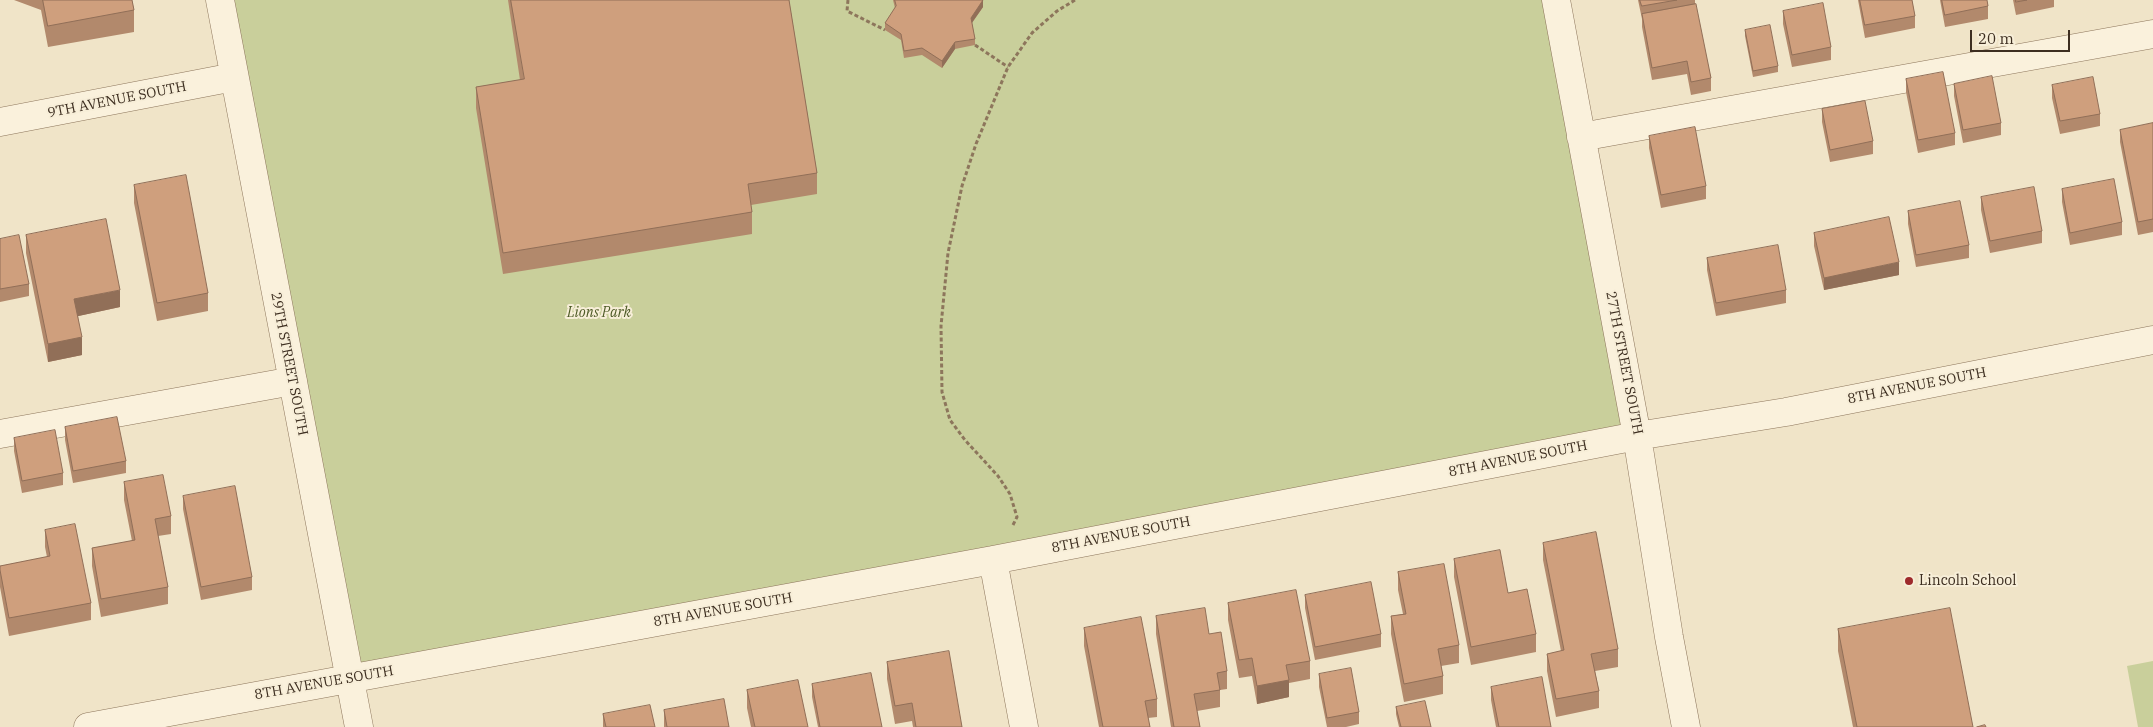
<!DOCTYPE html>
<html>
<head>
<meta charset="utf-8">
<style>
  body { margin:0 }
  #map { position:relative; width:2153px; height:727px; overflow:hidden; background:#f0e4c8; font-family:"IBM Plex Serif",serif }
  canvas { display:block }
  .scale { position:absolute; left:1970px; top:30px; width:100px; height:22px; box-sizing:border-box; border:2px solid #3d2e20; border-top:0; padding-left:6px; font-size:15px; line-height:18px; white-space:nowrap; color:#3d2e20; -webkit-text-stroke:4px #f7eed8; paint-order:stroke }
</style>
</head>
<body>
<div id="map">
<canvas width="2153" height="727"></canvas>
<div class="scale">20 m</div>
</div>
<script>
const ctx = document.querySelector('canvas').getContext('2d');
ctx.lineJoin = 'round';
function fill(path, color) {
  ctx.fillStyle = color;
  ctx.fill(path, 'evenodd');
}
function trace(path, color, width, dash) {
  ctx.strokeStyle = color;
  ctx.lineWidth = width;
  ctx.lineCap = dash ? 'butt' : 'round';
  ctx.setLineDash(dash || []);
  ctx.stroke(path);
}
function drawText(font, color, halo, rows, align = 'center') {
  ctx.font = font + ' "IBM Plex Serif",serif';
  ctx.lineWidth = 4;
  ctx.setLineDash([]);
  ctx.textBaseline = 'middle';
  ctx.strokeStyle = halo;
  ctx.fillStyle = color;
  for (const [text, x, y, turn = 0] of rows) {
    ctx.save();
    ctx.translate(x, y);
    ctx.rotate((+turn || 0) * Math.PI / 180);
    ctx.textAlign = isNaN(turn) ? turn : align;
    if (halo) ctx.strokeText(text, 0, 0);
    ctx.fillText(text, 0, 0);
    ctx.restore();
  }
}
const green = new Path2D(`
  M222,0H1556L1637,436L350,679Z
  M2153,661V727H2138L2127,666Z`);
const path = new Path2D(`
  M848,0L847,11L885,30
  M975,45L1008,67
  M1013,525L1017,517L1010,494L998,476L965,440L950,420L942,392L941,326L948,253L962,186L976,144L1008,67L1032,33L1057,11L1075,0`);
const minor = new Path2D(`
  M220,0L359,727
  M1556,0L1637,436L1669,637L1686,727
  M0,122L234,77
  M1581,137L2153,34
  M0,434L293,381
  M993,560L1024,727
  M88,727L993,560L1637,436L1786,412L2153,340`);
const wall = new Path2D(`
  M14,0H132L134,10V32L48,47L41,10Z
  M508,0H789L817,173V194L751,205L752,212V234L503,274L476,108V87L520,80Z
  M893,0H983V7L972,23L975,39V45L955,49L942,68L922,55L904,58L901,40L885,30V23L895,8Z
  M1638,0H1695V4L1711,78V91L1691,95L1687,74L1652,80L1642,27V19Z
  M1858,0H1912L1915,16V28L1865,38Z
  M1940,0H1987L1988,6V19L1945,27Z
  M2013,0H2054V7L2016,15Z
  M1783,11L1831,47V60L1792,67L1783,24Z
  M1745,30L1778,66V72L1753,77L1745,36Z
  M1906,79L1955,133V145L1918,153L1906,92Z
  M1954,84L2001,123V135L1963,143L1954,96Z
  M2052,85L2100,114V126L2060,134L2052,98Z
  M1822,109L1873,141V154L1830,162L1822,122Z
  M2153,123V232L2138,235L2120,142V130Z
  M1649,136L1706,186V199L1661,208L1649,148Z
  M134,185L208,293V311L157,321L134,203Z
  M2062,189L2122,222V235L2070,245L2062,202Z
  M1981,197L2042,231V243L1990,253L1981,210Z
  M1908,211L1969,245V258L1916,267L1908,224Z
  M1814,233L1899,275L1824,290L1814,246Z
  M26,235L120,307L78,316L82,355L48,362L26,253Z
  M0,239L29,284V296L0,302Z
  M1707,258L1786,290V303L1716,316L1707,270Z
  M65,427L126,461V473L73,483L65,440Z
  M14,438L63,473V485L22,493L14,451Z
  M124,482L171,516V534L158,536L168,587V604L101,617L92,566V548L132,541L124,500Z
  M183,496L252,577V590L201,600L183,509Z
  M45,530L91,603V620L9,636L0,587V566L47,557L45,547Z
  M1543,543L1618,649V667L1595,671L1599,691V708L1556,717L1547,671V654L1561,651L1543,560Z
  M1454,559L1508,593L1536,634V652L1471,665L1454,577Z
  M1398,572L1459,645V663L1441,666L1443,676V694L1404,702L1391,634V616L1403,614L1398,590Z
  M1305,595L1381,634V647L1315,660L1305,608Z
  M1228,603L1310,661V679L1289,683V697L1257,704L1252,676L1239,678L1228,620Z
  M1156,616L1209,634L1227,671V689L1220,690V707L1197,711L1200,727H1171L1156,634Z
  M1084,628L1157,699V717L1148,718L1150,727H1099L1084,646Z
  M1838,629L1973,727H1853L1838,651Z
  M887,662L962,727H913L912,721L895,724L887,679Z
  M1319,674L1359,712V724L1346,727H1327L1319,687Z
  M812,684L882,727H818L812,697Z
  M1491,687L1551,727H1496L1491,700Z
  M747,690L808,727H751L747,708Z
  M1396,707L1431,727H1399L1396,714Z
  M664,710L729,727H664Z
  M603,714L655,727H603Z`);
const shadedWall = new Path2D(`
  M983,0V7L971,24V18Z
  M955,42V49L942,68V61Z
  M1899,262V275L1824,290V278Z
  M120,290V307L74,317V299Z
  M82,337V355L48,362V344Z
  M1289,680V697L1257,704V686Z`);
const building = new Path2D(`
  M43,0H132L134,10L48,26Z
  M511,0H789L817,173L748,184L752,212L503,253L476,87L524,79Z
  M895,0H983L971,18L975,39L955,42L942,61L922,48L904,51L901,34L885,23L896,6Z
  M1640,0H1677L1642,6Z
  M1860,0H1912L1915,16L1865,25Z
  M1942,0H1987L1988,6L1945,15Z
  M2016,0H2027L2016,2Z
  M1823,3L1831,47L1792,55L1783,11Z
  M1696,4L1711,78L1691,82L1687,61L1652,68L1642,14Z
  M1770,25L1778,66L1753,71L1745,30Z
  M1943,72L1955,133L1918,140L1906,79Z
  M1992,76L2001,123L1963,130L1954,84Z
  M2093,77L2100,114L2060,121L2052,85Z
  M1865,101L1873,141L1830,150L1822,109Z
  M2153,123V219L2138,222L2120,130Z
  M1695,127L1706,186L1661,195L1649,136Z
  M186,175L208,293L157,303L134,185Z
  M2114,179L2122,222L2070,233L2062,189Z
  M2034,187L2042,231L1990,241L1981,197Z
  M1960,201L1969,245L1916,255L1908,211Z
  M1889,217L1899,262L1824,278L1814,233Z
  M106,219L120,290L74,299L82,337L48,344L26,235Z
  M19,235L29,284L0,289V239Z
  M1778,245L1786,290L1716,303L1707,258Z
  M117,417L126,461L73,471L65,427Z
  M55,430L63,473L22,481L14,438Z
  M163,475L171,516L155,519L168,587L101,599L92,548L135,540L124,482Z
  M235,486L252,577L201,587L183,496Z
  M75,524L91,603L9,618L0,570V566L50,556L45,530Z
  M1596,532L1618,649L1591,654L1599,691L1556,699L1547,654L1564,650L1543,543Z
  M1500,550L1508,593L1527,589L1536,634L1471,647L1454,559Z
  M1444,564L1459,645L1438,649L1443,676L1404,684L1391,616L1406,614L1398,572Z
  M1371,582L1381,634L1315,647L1305,595Z
  M1296,590L1310,661L1286,665L1289,680L1257,686L1252,658L1239,660L1228,603Z
  M1205,608L1209,634L1221,632L1227,671L1217,673L1220,690L1194,694L1200,727H1174L1156,616Z
  M1950,608L1973,727H1857L1838,629Z
  M1141,617L1157,699L1145,701L1150,727H1103L1084,628Z
  M949,651L962,727H916L912,703L895,706L887,662Z
  M1351,668L1359,712L1327,718L1319,674Z
  M871,673L882,727H820L812,684Z
  M1542,677L1551,727H1499L1491,687Z
  M798,680L808,727H755L747,690Z
  M724,699L729,727H667L664,710Z
  M1425,701L1431,727H1401L1396,707Z
  M650,705L655,727H606L603,714Z
  M1985,725L1986,727H1977Z`);
const markers = [
  [1909,581,5,"#9e2a2b"]
];
const streetNames = [
  ["9TH AVENUE SOUTH",117,100,-11],
  ["27TH STREET SOUTH",1624,363,79],
  ["29TH STREET SOUTH",289,364,79],
  ["8TH AVENUE SOUTH",1917,386,-11],
  ["8TH AVENUE SOUTH",1518,459,-11],
  ["8TH AVENUE SOUTH",1121,535,-11],
  ["8TH AVENUE SOUTH",723,610,-10],
  ["8TH AVENUE SOUTH",324,683,-10]
];
const parkNames = [
  ["Lions Park",599,313]
];
const poiNames = [
  ["Lincoln School",1919,581]
];
fill(green, '#c9cf9b');
trace(minor, '#8d765c', 29);
trace(path, '#8d765c', 3, [4, 2.5]);
trace(minor, '#faf1dc', 28);
fill(wall, '#b2896c');
fill(shadedWall, '#916f58');
fill(building, '#cf9f7d');
trace(building, '#916f58', 1);
for (const [x, y, r, color] of markers) {
  const dot = new Path2D();
  dot.arc(x, y, r, 0, 2 * Math.PI);
  ctx.fillStyle = color;
  ctx.fill(dot);
  trace(dot, '#f7eed8', 2);
}
drawText('14px', '#3d2e20', '#f7eed8', streetNames);
drawText('italic 14px', '#4d5a26', '#f7eed8', parkNames);
drawText('14px', '#3d2e20', '#f7eed8', poiNames, 'left');
</script>
</body>
</html>
